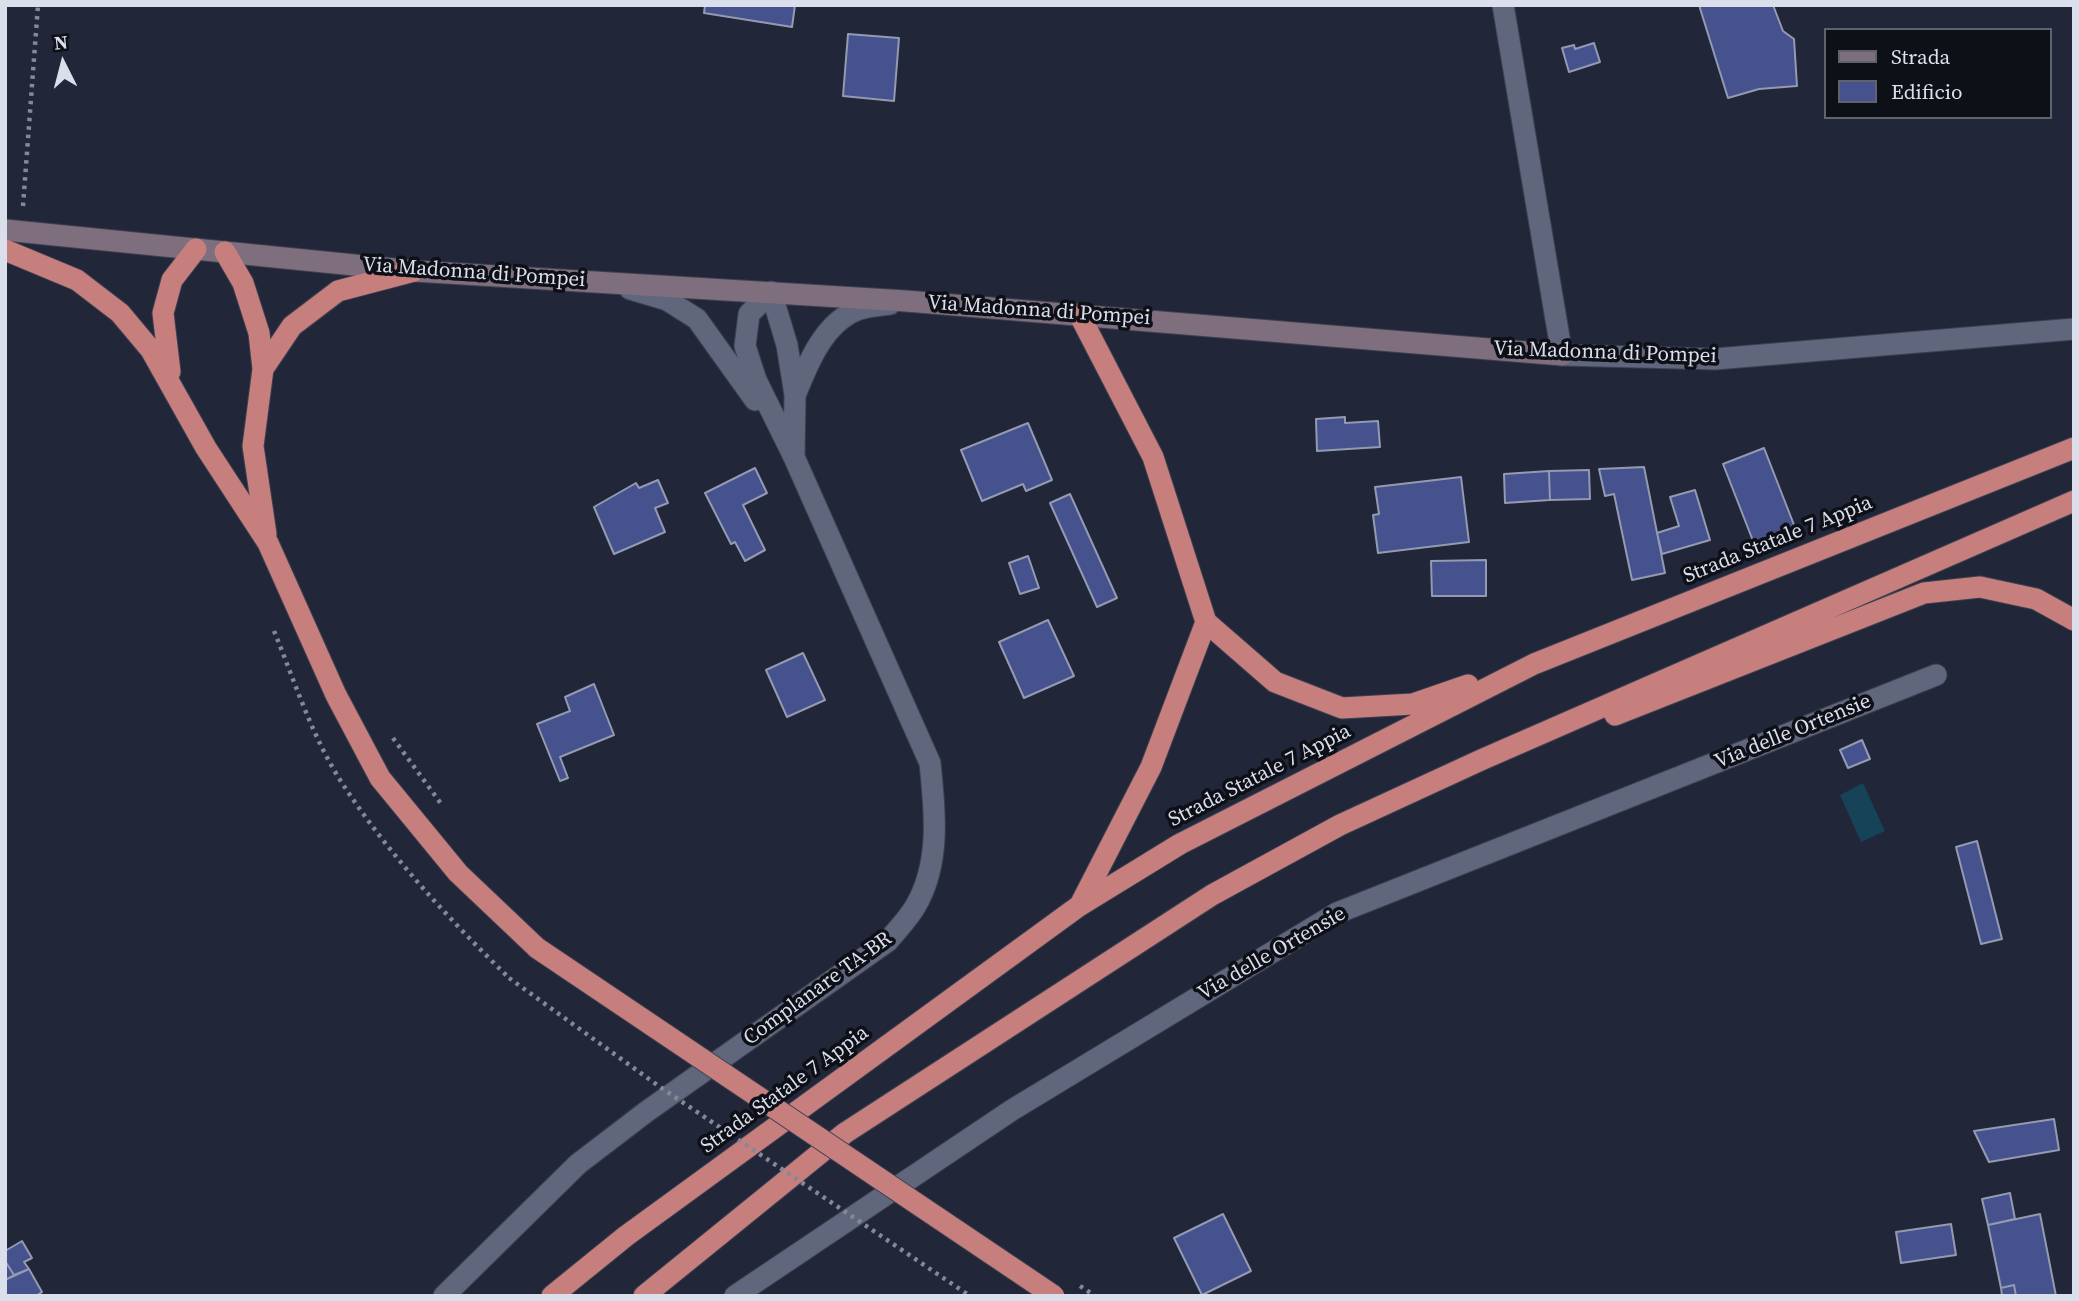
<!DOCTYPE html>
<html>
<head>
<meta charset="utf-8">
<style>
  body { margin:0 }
  #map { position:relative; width:2079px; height:1301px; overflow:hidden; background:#212639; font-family:"Source Serif 4",serif }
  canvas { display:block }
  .frame { position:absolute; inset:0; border:7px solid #dbdeeb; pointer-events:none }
  .legend { position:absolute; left:1824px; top:28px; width:228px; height:91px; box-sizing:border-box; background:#0e1018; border:2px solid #60626c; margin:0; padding:9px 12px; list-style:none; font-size:21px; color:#dbdeeb }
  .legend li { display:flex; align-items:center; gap:14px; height:35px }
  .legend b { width:35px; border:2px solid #60626c }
  .north { position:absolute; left:28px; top:28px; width:70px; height:70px; -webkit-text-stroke:5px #0e1018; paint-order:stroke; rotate:354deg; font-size:19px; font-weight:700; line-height:28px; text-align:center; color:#dbdeeb }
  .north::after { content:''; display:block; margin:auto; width:24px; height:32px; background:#dbdeeb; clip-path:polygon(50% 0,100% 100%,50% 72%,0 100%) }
</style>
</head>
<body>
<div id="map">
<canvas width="2079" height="1301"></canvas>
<div class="frame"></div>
<ul class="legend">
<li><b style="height:9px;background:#7f6e7d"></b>Strada</li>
<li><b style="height:19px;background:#45528d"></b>Edificio</li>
</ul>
<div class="north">N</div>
</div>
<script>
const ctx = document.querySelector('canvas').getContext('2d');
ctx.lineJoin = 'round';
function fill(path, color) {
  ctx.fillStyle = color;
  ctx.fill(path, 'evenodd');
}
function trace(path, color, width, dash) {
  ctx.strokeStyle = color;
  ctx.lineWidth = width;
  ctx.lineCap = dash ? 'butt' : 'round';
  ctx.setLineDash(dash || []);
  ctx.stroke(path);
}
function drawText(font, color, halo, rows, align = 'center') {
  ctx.font = font + ' "Source Serif 4",serif';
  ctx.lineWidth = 7;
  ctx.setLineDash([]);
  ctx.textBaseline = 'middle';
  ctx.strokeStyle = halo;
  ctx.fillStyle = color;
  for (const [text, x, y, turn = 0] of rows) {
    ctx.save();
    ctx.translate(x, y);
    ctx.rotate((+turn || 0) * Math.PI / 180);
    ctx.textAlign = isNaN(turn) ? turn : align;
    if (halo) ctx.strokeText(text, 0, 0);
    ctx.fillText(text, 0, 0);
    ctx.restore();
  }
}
const water = new Path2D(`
  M1863,783L1885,831L1861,842L1840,795Z`);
const building = new Path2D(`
  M705,5H795L792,27L704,13Z
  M1699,5H1773L1783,31L1794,39L1797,86L1759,89L1728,98Z
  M848,34L899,38L894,101L843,96Z
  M1594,43L1600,62L1569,72L1562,48L1574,45L1575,49Z
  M1345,417V423L1378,421L1380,447L1317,451L1316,419Z
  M1028,423L1052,480L1026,491L1023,484L982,501L961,450Z
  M1764,448L1796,530L1755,546L1723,464Z
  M1644,467L1665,573L1632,580L1614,494L1605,496L1599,469Z
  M755,468L767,493L743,505L765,550L745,561L735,542L731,544L705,493Z
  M1589,470L1590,499L1550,500L1549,471Z
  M1549,471L1550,500L1505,503L1504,474Z
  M1461,477L1469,542L1378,553L1373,515L1379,514L1375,487Z
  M658,480L668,503L655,508L665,532L614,554L594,507L636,483L639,488Z
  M1695,490L1710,540L1662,554L1657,533L1679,526L1670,497Z
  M1070,494L1117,598L1097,607L1050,503Z
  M1028,556L1039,588L1020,594L1009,563Z
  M1486,560V596H1432L1431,561Z
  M1048,620L1074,676L1024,698L999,642Z
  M803,653L825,700L787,717L766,670Z
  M594,684L614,735L560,757L568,778L560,781L537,724L570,711L565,697Z
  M1862,740L1870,759L1848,768L1840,750Z
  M1977,841L2002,939L1981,944L1956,847Z
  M2054,1119L2059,1150L1989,1162L1974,1131Z
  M2010,1193L2015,1219L1988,1225L1982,1199Z
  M1223,1214L1251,1271L1202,1295L1174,1238Z
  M2040,1214L2056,1296H2016L2014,1285L2001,1288L1988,1225Z
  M1951,1224L1956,1255L1901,1263L1896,1232Z
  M22,1241L32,1258L24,1262L29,1269L14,1275L5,1261V1251Z
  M5,1261L14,1275L5,1280Z
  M29,1269L42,1292L36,1296H5V1280Z
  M2014,1285L2016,1296H2002L2001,1288Z`);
const path = new Path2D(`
  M23,206L38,5
  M274,631C295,682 312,737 342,783C389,855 448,918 509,978
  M393,738L442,805`);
const street = new Path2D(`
  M1503,5L1562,355L1715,359L2074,329
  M630,289L667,300L697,319L755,400
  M796,393C808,363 824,323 857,310C867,306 880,306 890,304
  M444,1296L578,1164L646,1112L888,941C897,930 908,919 915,907C941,864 935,810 930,763L794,457L756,380L745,346L749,314L771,292L787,345L795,395L794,457
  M735,1296L1012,1110L1337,913L1936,675`);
const secondary = new Path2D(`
  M5,230L414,271L906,301L1562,355`);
const highway = new Path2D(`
  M5,250L77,280L120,313L151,350L206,448L268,543L336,695L380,778L458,873L537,948
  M225,252L243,283L259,333L263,369L253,446L266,534
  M1079,314L1153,457L1206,622L1275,682L1342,708L1413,704L1468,685
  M263,369L292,326L338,291L414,271
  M170,372L163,313L172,280L196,249
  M1615,715L1924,593L1980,587L2036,599L2074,620
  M1080,905L1151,767L1206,622
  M552,1296L626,1236L1079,906L1180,844L1534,664L2074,448
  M644,1296L845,1133L1212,895L1340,825L1481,760L2074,501`);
const pathBridge = new Path2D(`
  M509,978L660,1087L970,1296
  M1080,1286L1095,1296`);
const highwayBridge = new Path2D(`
  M537,948L1054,1296`);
const streetNames = [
  ["Via Madonna di Pompei",474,273,4],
  ["Via Madonna di Pompei",1039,311,4],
  ["Via Madonna di Pompei",1605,353,2],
  ["Strada Statale 7 Appia",1778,540,-22],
  ["Via delle Ortensie",1793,732,-22],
  ["Strada Statale 7 Appia",1260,776,-27],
  ["Via delle Ortensie",1272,954,-30],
  ["Complanare TA-BR",818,989,-36],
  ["Strada Statale 7 Appia",785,1090,-36]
];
fill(water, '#164357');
fill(building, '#45528d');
trace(building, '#939ab1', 2);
trace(street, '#3d4151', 23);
trace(secondary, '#3d4151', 23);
trace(highway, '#3d4151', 23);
trace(path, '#848898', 4.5, [3.5, 5]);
trace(street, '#60667c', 21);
trace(secondary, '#7f6e7d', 21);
trace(highway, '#c77f7e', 21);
trace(highwayBridge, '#3d4151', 23, []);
trace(pathBridge, '#848898', 4.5, [3.5, 5]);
trace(highwayBridge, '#c77f7e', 21);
drawText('21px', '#dbdeeb', '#0e1018', streetNames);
</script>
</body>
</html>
